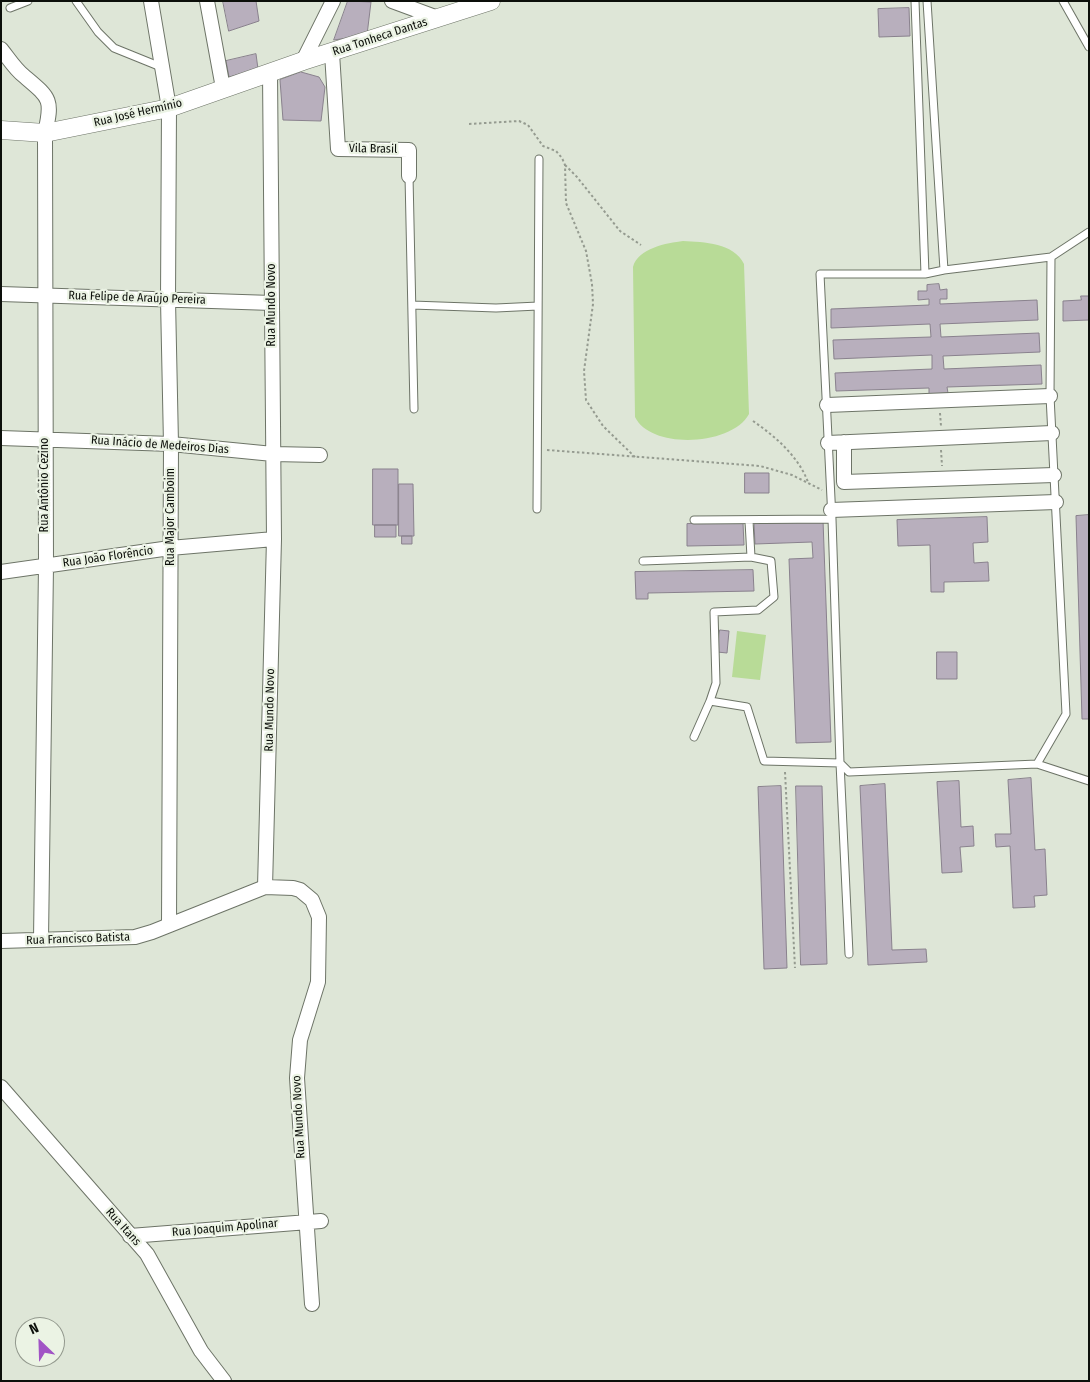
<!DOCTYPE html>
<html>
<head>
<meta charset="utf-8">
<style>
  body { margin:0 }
  #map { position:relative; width:1090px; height:1382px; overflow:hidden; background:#dee6d7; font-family:"Fira Sans Condensed",sans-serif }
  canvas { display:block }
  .frame { position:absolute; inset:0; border:2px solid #0c0f0a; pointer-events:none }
  .north { position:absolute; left:15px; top:1317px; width:50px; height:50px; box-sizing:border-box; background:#ebf3e4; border:1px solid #92988d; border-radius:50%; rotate:336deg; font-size:14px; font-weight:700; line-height:20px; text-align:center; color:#0c0f0a }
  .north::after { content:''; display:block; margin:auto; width:18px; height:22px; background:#a154c5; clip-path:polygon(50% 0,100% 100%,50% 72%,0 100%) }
</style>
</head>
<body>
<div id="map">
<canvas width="1090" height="1382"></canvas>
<div class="frame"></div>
<div class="north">N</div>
</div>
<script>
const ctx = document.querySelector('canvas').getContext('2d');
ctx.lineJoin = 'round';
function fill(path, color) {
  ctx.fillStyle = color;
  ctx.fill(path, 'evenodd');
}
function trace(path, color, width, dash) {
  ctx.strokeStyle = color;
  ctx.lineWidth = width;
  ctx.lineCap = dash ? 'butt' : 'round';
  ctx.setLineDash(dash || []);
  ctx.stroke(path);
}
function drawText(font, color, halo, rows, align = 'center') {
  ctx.font = font + ' "Fira Sans Condensed",sans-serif';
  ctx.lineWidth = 4.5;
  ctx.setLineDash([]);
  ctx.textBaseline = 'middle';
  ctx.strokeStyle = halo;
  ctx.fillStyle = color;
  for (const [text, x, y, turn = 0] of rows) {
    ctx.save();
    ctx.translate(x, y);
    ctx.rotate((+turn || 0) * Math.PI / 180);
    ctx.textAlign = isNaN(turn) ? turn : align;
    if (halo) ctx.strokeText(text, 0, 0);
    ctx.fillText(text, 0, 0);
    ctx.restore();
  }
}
const green = new Path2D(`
  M683,241C704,242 734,243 744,264L749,414C732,446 651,450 635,417L633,267C638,248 667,243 683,241Z
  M737,631L766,635L760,680L732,677Z`);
const building = new Path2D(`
  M223,1H256L259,21L229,31Z
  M348,1L371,2L367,35L334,40Z
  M909,8L910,36L879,37L878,9Z
  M256,54L258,69L229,77L226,61Z
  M301,72L319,77L325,87L321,121L283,120L280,80Z
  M939,284L940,290L947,289V299H940V304L1037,300L1038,320L940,324L941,337L1039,333L1040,352L943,356L944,369L1041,365L1042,384L947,387L948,393L929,394V388L836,391L835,373L932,369V355L834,359L833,340L931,337L930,324L831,328V309L929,305V299L918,300V291H927V285Z
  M1081,296H1089V320L1063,321V301L1081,300Z
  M373,469H398V525H373Z
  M745,473H769V493H745Z
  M399,484H413L414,536H399Z
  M1089,515V719H1082L1076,516Z
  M987,517L988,542L973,543L974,563L988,562L989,581L944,582V592H931L930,545L898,546L897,520Z
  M823,520L831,742L796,743L789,559L813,558L812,542L755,544L754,523Z
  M743,523L744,545L687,546V524Z
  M375,525H396V537H375Z
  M402,536H412V544H402Z
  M753,570L754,591L648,593V599H636L635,572Z
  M720,630L729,631L727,653L717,652Z
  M937,652H957V679H937Z
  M1031,778L1035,850L1045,849L1047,895L1034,896L1035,907L1013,908L1010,846L996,847L995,834H1011L1008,780Z
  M959,781L961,827L973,826L974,846L960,847L962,872L942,873L937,782Z
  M885,784L892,950L926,949L927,962L868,965L860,786Z
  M781,786L787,968L764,969L758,787Z
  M796,786H822L827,964L801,965Z`);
const path = new Path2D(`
  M469,124L519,121L528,125L543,146L556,151L562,158L565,165L566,203L586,251L592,284L593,304L584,371L586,400L603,426L635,457
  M565,165L577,177L620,231L641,245
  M940,413L941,426
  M753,421C776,437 798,456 808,482
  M547,450L760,466L792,475L822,490
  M941,450L942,466
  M785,772L795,968`);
const service = new Path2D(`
  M76,1L98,32L114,48L161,67
  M915,1L925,274
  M927,1L944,270
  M1063,1L1089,47
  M10,8L28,1
  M409,176L414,409
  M1051,257L1050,396L1066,714L1037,764L849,772L840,763L832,519L820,274H925L944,270Z
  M1051,257L1089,232
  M412,305L496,308L538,306
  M537,509L539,159
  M694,520L832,519
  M749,521L751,557
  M643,561L751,557L771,561L774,597L758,610L714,612L716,683L710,701L747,707L764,761L840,763L849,954
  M694,737L710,701
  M1037,764L1089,781`);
const minor = new Path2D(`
  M151,1L169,108L168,300L171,444L169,925
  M207,1L223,88
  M392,1L438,18
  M1,49C9,59 15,69 24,76C50,98 53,99 45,133L46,566L41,939
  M332,53L338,149L409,150V176
  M303,61L333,1
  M270,73L274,539L265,887L293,888L300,890L312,900L319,917L318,982L300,1040L297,1078L312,1304
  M1,294L272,303
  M827,405L1050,396
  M1,438L171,444L273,454L320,455
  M844,442V482L1054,475
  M828,443L1052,433
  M831,510L1056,502
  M1,572L170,548L274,539
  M1,941L135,937L152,932L265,887
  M1,1087L147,1254L201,1351L224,1381
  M130,1236L321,1221`);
const tertiary = new Path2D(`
  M1,130L45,133L169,108L303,61L491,1`);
const streetNames = [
  ["Rua Tonheca Dantas",380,37,-18],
  ["Rua José Hermínio",138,113,-13],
  ["Vila Brasil",373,149,1],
  ["Rua Felipe de Araújo Pereira",137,298,2],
  ["Rua Mundo Novo",272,305,-90],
  ["Rua Inácio de Medeiros Dias",160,445,4],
  ["Rua Antônio Cezino",45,485,-90],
  ["Rua Major Camboim",171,517,-90],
  ["Rua João Florêncio",108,557,-8],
  ["Rua Mundo Novo",270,710,-89],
  ["Rua Francisco Batista",78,939,-2],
  ["Rua Mundo Novo",299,1117,-93],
  ["Rua Itans",123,1227,48],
  ["Rua Joaquim Apolinar",225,1228,-5]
];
fill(green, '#b8db97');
fill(building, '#b8afbd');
trace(building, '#89818d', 1);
trace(service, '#6d7467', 9);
trace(minor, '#6d7467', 16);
trace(tertiary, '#6d7467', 19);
trace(path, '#959b90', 2, [2.5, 2.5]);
trace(service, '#fff', 7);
trace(minor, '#fff', 14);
trace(tertiary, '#fff', 18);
drawText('12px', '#0c0f0a', '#ebf3e4', streetNames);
</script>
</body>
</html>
